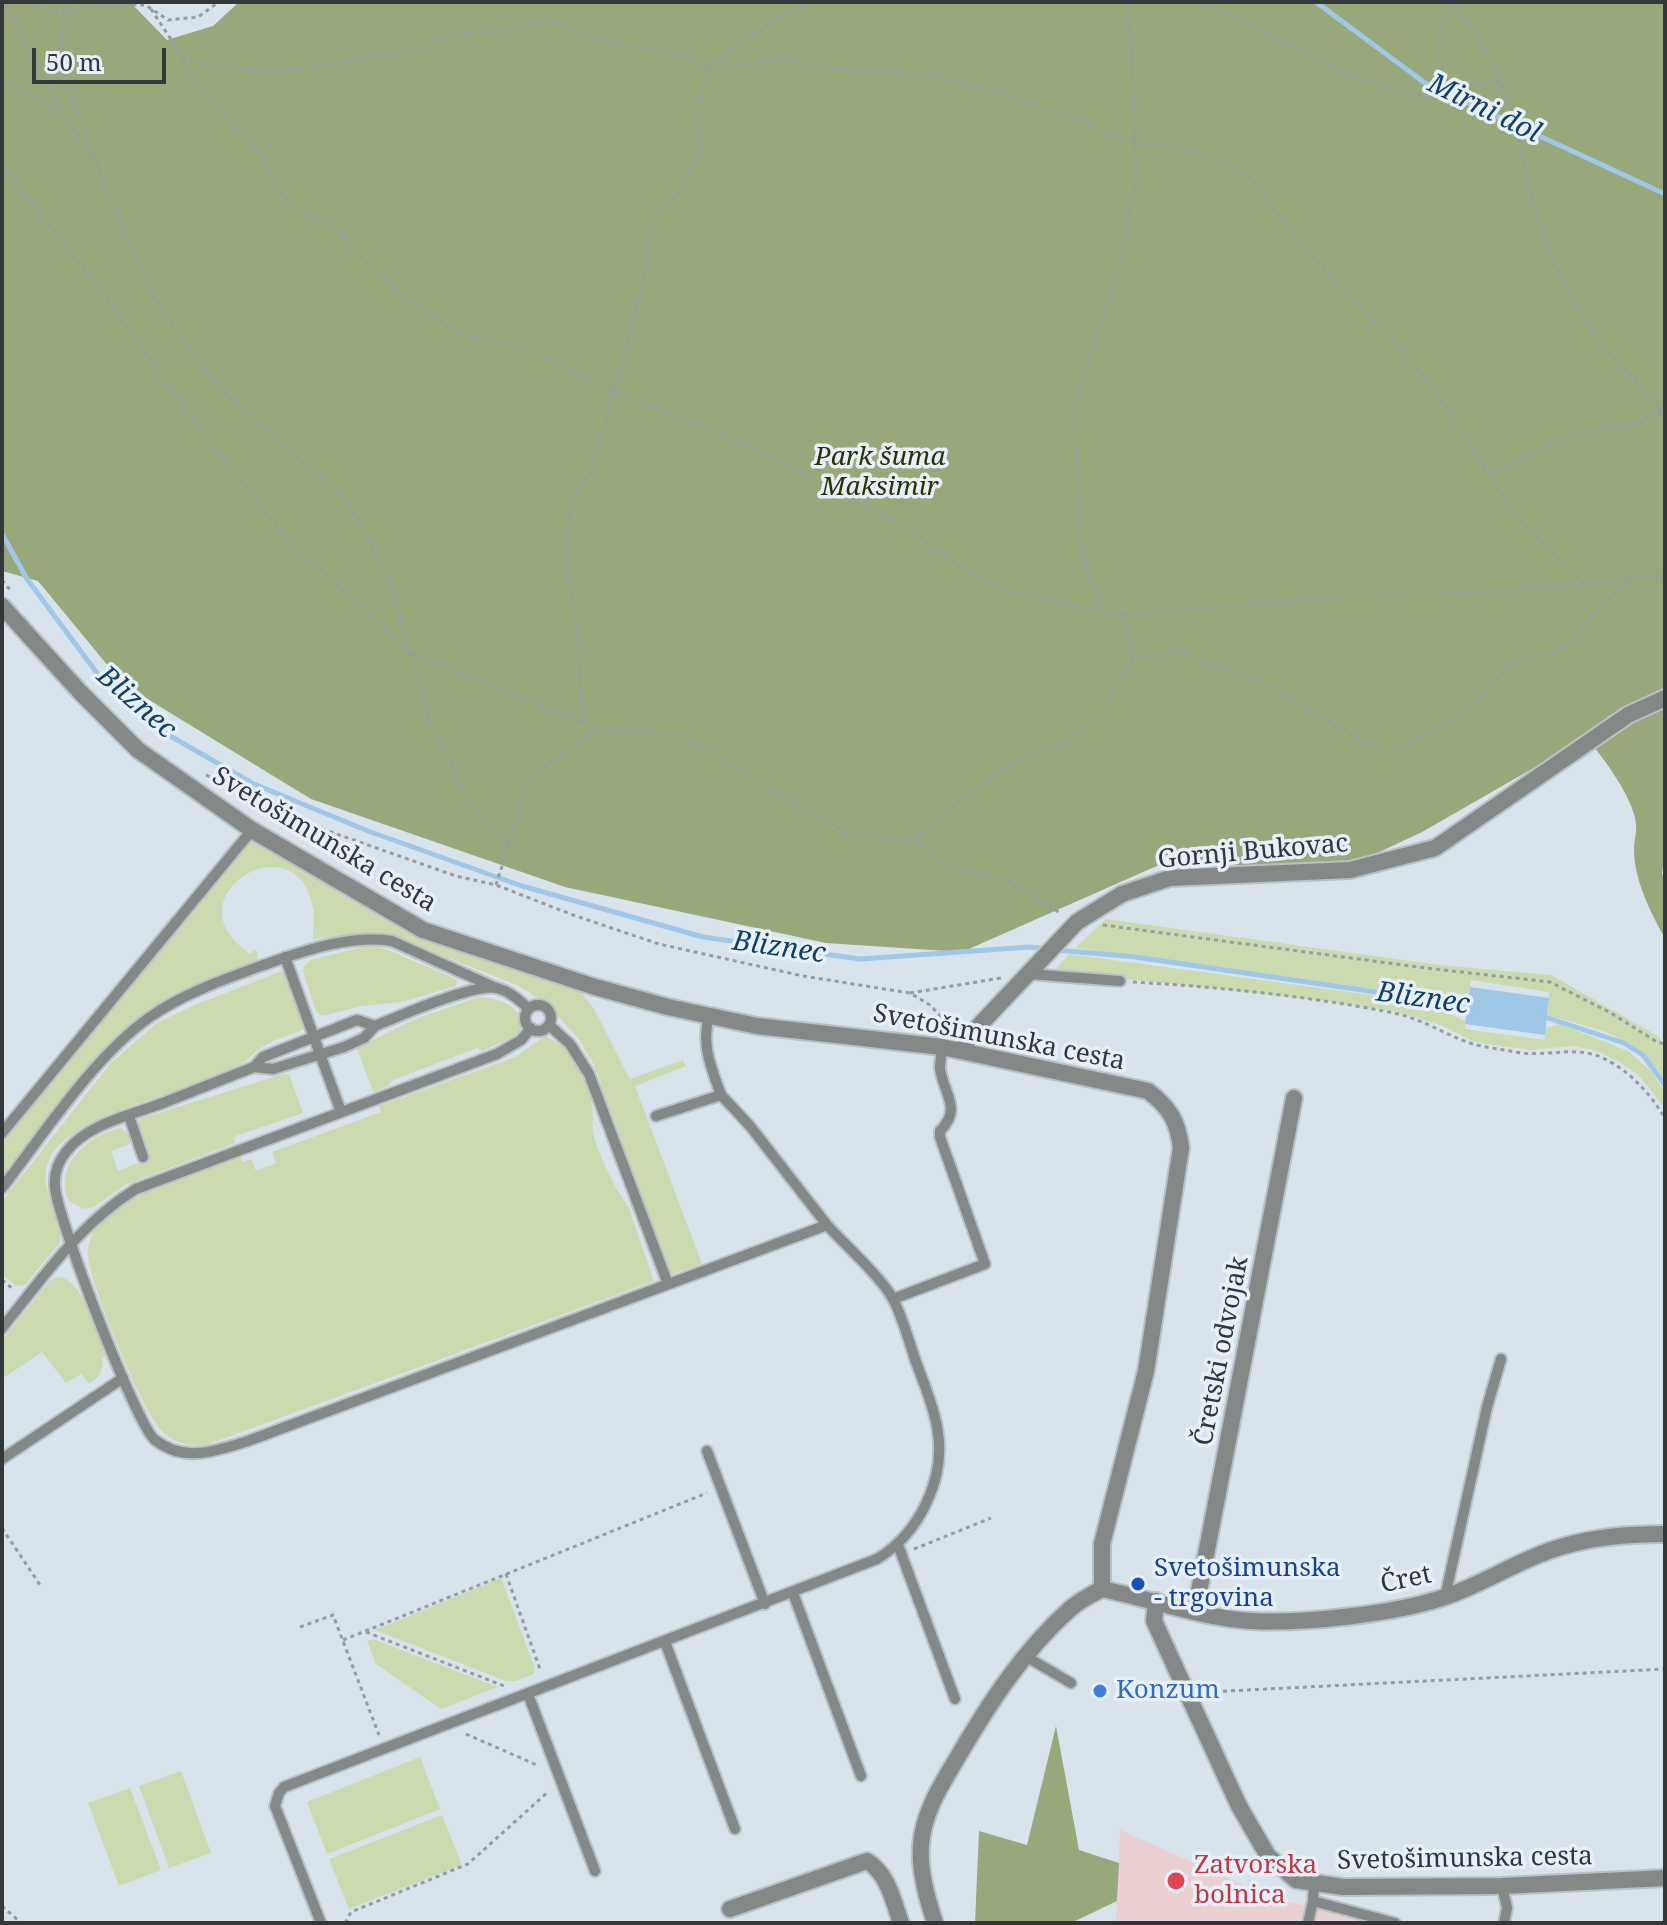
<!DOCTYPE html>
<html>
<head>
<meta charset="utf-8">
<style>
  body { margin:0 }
  #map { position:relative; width:1667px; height:1925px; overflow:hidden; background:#d9e3ec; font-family:"Noto Serif",serif }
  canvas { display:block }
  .frame { position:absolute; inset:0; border:4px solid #33373a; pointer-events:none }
  .scale { position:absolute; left:32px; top:48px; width:134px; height:36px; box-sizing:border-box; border:4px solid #33373a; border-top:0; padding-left:10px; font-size:24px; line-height:28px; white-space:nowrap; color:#33373a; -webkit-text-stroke:6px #e7f0fa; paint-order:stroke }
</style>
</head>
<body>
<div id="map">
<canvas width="1667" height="1925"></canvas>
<div class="frame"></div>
<div class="scale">50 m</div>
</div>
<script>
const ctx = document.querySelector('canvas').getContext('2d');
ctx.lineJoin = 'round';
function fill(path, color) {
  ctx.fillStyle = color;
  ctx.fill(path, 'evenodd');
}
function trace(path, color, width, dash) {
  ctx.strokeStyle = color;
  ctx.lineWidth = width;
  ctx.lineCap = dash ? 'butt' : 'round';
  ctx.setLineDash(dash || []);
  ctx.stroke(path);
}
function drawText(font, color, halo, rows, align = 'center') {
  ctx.font = font + ' "Noto Serif",serif';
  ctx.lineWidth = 7;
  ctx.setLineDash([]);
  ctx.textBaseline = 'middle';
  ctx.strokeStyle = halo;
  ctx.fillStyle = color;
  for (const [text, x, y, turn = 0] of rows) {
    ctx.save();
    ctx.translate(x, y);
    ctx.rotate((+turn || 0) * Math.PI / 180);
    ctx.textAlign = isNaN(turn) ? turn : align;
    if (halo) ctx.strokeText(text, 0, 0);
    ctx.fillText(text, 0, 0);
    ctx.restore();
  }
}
const medical = new Path2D(`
  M1120,1830L1275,1899L1381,1923H1116Z`);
const green = new Path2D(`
  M252,837L465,948L581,992L594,1009L630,1079L683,1060L686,1066L635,1086L702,1264L670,1275L594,1065L578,1038L545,1002L517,985L390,935L374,934L313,939C313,929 315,918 313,908C297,817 165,898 251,954L254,949L257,951L258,960L254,964L174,996L125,1029L84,1072L2,1177V1143L114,1001Z
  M1106,919L1439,965L1551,975L1658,1036L1665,1045V1080C1635,1033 1597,1030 1548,1015L1549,992L1471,980L1468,995L1448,993L1447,999L1075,948Z
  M370,945L381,947L454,978L457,981L456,986L401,1002L362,1006L322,1016L316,1011L303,971L305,965L311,960Z
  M1069,954L1445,1005L1446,1012L1465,1021V1029L1544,1040L1546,1028L1560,1024L1628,1051L1651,1071L1665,1092V1110L1651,1090L1637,1074L1618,1061L1597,1051L1572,1046L1531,1050L1487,1044L1472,1041L1443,1026L1398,1012L1324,1001L1054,971Z
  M279,972H284L287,977L304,1027L302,1030C291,1035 278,1038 268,1044C255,1050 246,1063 234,1070C188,1094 63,1113 47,1165C39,1193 64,1217 60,1242L25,1285L17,1286L2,1275V1201L110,1064L157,1023L190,1007Z
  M479,997C498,998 532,1008 518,1034L483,1051L477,1048L393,1080L388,1086L373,1092L357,1048L415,1019Z
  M545,1036C569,1045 587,1077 591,1101C594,1111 592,1122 593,1132C596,1150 617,1192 628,1206L654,1281L206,1445C189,1447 173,1443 161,1430C143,1413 88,1280 88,1255C87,1250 89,1242 91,1237C111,1195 199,1173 240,1157L243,1162L251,1159L256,1171L276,1163L272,1152L381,1112L379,1106L515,1057Z
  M283,1074H289L303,1113L233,1137L235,1143L125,1185L94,1207L84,1209L69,1201C52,1166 89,1134 121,1128L132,1138L130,1144L111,1151L118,1171L150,1158L139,1123L140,1119Z
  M57,1277C83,1276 97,1335 106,1356L102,1358C104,1372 100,1376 89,1384L81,1374L66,1383L42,1352L2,1379V1340L50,1281Z
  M501,1578L535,1668L534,1674L516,1681H506L375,1630Z
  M373,1639L498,1687L441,1709L376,1664L367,1641Z
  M420,1757L440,1809L327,1854L307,1802Z
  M181,1771L211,1853L169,1868L139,1786Z
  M130,1788L161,1870L119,1886L88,1803Z
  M442,1815L462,1865L349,1909L329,1859Z`);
const forest = new Path2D(`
  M2,2H130L167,40L213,26L239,2H1665V846L1662,874L1665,879V938C1650,912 1634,879 1634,849C1634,841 1637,832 1636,824C1634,799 1603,756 1586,738L1422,832L1352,865H1159L962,952L826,943L565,887L311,799L123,684L38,581L2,571Z
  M1056,1726L1079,1850L1119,1863L1117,1901L1071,1923H975L979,1831L1027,1845Z`);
const water = new Path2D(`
  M1470,987L1549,998L1545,1035L1465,1024Z`);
const stream = new Path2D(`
  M1316,2L1425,83L1665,194
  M2,534L27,579L100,677L158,729L254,784L368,831L522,886L703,937L860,959L1030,947L1047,949
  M1057,950L1135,957L1472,1006
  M1545,1017L1624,1043L1643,1055L1665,1085`);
const path = new Path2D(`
  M4,2L63,115L96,161
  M23,2L63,13L96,4L144,5
  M66,2L61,19L62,72L109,196L156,301L215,383L350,505L390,582L428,716L469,802L509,844
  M141,2L168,20L198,17L219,2
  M1127,2L1126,14L1131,34L1136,180L1115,283L1075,401L1081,548L1101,612L1122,615L1340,597L1477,593L1665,576
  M1198,2L1234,16L1345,74L1429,98L1456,84L1500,83
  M1455,2L1485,49L1513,114L1536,215L1554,263L1595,337L1665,413
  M151,9L182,56L217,67L279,71L321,67L420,48L449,35L507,30L546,19L597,40L680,54L708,68L756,64L786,56L805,67L931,76L987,90L1069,116L1100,132L1135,143L1192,150L1252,178L1294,236L1339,286L1398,345L1438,395L1517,518L1584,582
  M183,58L199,88L264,156L273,185L298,210L338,229L363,259L405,297L454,332L525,348L614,392L755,448L906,527L955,564L1008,591L1101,612
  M2,78L60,113
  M1449,87C1435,54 1430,33 1458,5
  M2,167L96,283L194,421L297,551L345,591L410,653L599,729L681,735L850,835L915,840L952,807L1021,758L1068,742L1105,709L1133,658L1174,650L1275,687L1331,723L1389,754L1437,729L1479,700L1511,662L1556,652L1574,639L1591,615L1633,578
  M1488,474C1520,464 1541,446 1573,435C1593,427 1613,428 1634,424C1643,422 1653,414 1661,409
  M2,580L11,591
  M1122,615L1133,658
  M583,723L577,626L566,556L570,507L591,471L604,428L643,284L654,217L683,189L702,148L696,108L708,68L753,34L809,2
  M206,775L294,819L456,876L496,885L573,915L659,944L803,976L910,993L930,1005L949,1025L958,1028
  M915,840L942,865L1004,879L1062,914
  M496,885L531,776L598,730
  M1103,925L1426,968L1550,982L1611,1013L1657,1042L1665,1044
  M1133,982C1220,987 1308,996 1394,1013C1423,1019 1447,1036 1473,1044C1487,1048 1501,1049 1515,1052C1545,1058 1576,1044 1605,1059C1631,1072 1650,1094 1665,1118
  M910,993L1001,978
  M2,1280L13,1289
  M2,1528L40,1585
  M914,1549L991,1518
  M506,1574L541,1672
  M300,1627L333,1615L379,1735
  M366,1632L504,1686
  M343,1640L707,1493
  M1207,1692L1665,1669
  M466,1734L539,1766
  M2,1906L21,1923
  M345,1923L351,1912L468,1864L549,1791`);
const service = new Path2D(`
  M285,957L341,1112
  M1029,974L1120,981
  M525 1018a13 13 0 1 1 26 0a13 13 0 1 1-26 0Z
  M709,1016C701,1045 711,1067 721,1095
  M549,1025L570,1044L589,1074L668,1284
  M254,1067L273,1069L344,1047L364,1038L375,1026C400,1016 474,983 497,988C511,992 519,1000 529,1009
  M129,1116L143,1157
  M656,1116L721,1095L750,1126L827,1225
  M2,1133L252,830
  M2,1188C43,1135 95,1055 150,1017C185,992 231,977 272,962C309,949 352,935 392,941L496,988
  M893,1299L985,1264L940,1137V1131C963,1108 943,1094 940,1068C940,1061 942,1054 942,1047
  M2,1328C43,1278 80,1223 136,1189L497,1054L521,1040L531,1028
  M707,1451L765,1604
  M2,1459L123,1378
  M898,1545L955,1699
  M793,1593L861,1776
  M1445,1597L1487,1407L1501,1359
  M665,1642L735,1829
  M1025,1656L1071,1683
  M528,1694L595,1871
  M1314,1883L1313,1901L1395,1923
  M1502,1886L1507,1908L1504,1923
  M321,1923L275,1806L279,1793L284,1787L877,1559C920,1533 947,1477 937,1427C933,1404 924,1384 916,1362C909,1342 903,1318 893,1299C882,1278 844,1244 827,1225L248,1441C216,1451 184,1463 155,1440C136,1425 55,1213 55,1186C54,1174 58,1162 66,1152C87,1124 131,1115 163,1103C193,1091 223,1079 254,1067L263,1057L357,1020L375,1026
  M1308,1923L1313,1901`);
const minor = new Path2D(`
  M1156,1601L1154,1621L1239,1806L1268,1856L1296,1880L1343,1887L1502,1886L1665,1878
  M1195,1612L1294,1098
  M730,1909L867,1861C888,1874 893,1900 901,1923`);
const tertiary = new Path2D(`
  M2,606L80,692L138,750L252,830L423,930L595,987L668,1007L757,1026L942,1047L1148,1091C1169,1107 1178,1121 1181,1148L1146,1371L1102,1544V1589
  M961,1051L973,1032L1077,922L1122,894L1170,878L1350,870L1435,848L1628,715L1665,698
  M1102,1589C1151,1599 1201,1618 1251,1621C1303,1624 1395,1614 1445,1597C1486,1583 1525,1556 1568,1545C1599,1536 1633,1534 1665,1534
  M935,1923C927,1898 919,1871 921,1845C923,1812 943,1782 959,1755C990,1702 1024,1650 1070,1609C1080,1600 1091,1595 1102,1589`);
const markers = [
  [1138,1584,8,"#1a4fb4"],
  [1100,1691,8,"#3f7fe0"],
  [1176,1881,10,"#e0444e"]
];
const parkNames = [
  ["Park šuma",880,458],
  ["Maksimir",880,488]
];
const streetNames = [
  ["Svetošimunska cesta",324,840,31],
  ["Gornji Bukovac",1253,852,-5],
  ["Svetošimunska cesta",999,1038,11],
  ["Čretski odvojak",1222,1351,-79],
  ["Čret",1406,1580,-12],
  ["Svetošimunska cesta",1465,1859,-1]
];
const transitNames = [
  ["Svetošimunska",1154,1569],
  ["- trgovina",1154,1599]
];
const shopNames = [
  ["Konzum",1116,1691]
];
const healthNames = [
  ["Zatvorska",1194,1866],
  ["bolnica",1194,1896]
];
const waterNames = [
  ["Mirni dol",1484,109,26],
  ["Bliznec",136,703,41],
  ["Bliznec",779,948,8],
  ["Bliznec",1423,999,8]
];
fill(medical, '#ebd0d2');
fill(green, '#cbdbaf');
fill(forest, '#98a87b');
fill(water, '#9ec7e8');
trace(stream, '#9ec7e8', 5);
trace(service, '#b8c1c8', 14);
trace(minor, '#b8c1c8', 20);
trace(tertiary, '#b8c1c8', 20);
trace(path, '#959ca3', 3, [4, 4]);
trace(service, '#848987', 10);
trace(minor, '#848987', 16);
trace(tertiary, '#848987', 16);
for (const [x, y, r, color] of markers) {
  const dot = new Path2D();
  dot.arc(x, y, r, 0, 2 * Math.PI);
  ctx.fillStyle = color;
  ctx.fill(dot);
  trace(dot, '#e7f0fa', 3);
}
drawText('italic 26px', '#273501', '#e7f0fa', parkNames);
drawText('26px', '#33373a', '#e7f0fa', streetNames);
drawText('26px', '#164399', '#e7f0fa', transitNames, 'left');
drawText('26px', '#366cbe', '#e7f0fa', shopNames, 'left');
drawText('26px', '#be3a42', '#e7f0fa', healthNames, 'left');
drawText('italic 28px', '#114162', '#e7f0fa', waterNames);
</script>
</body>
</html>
